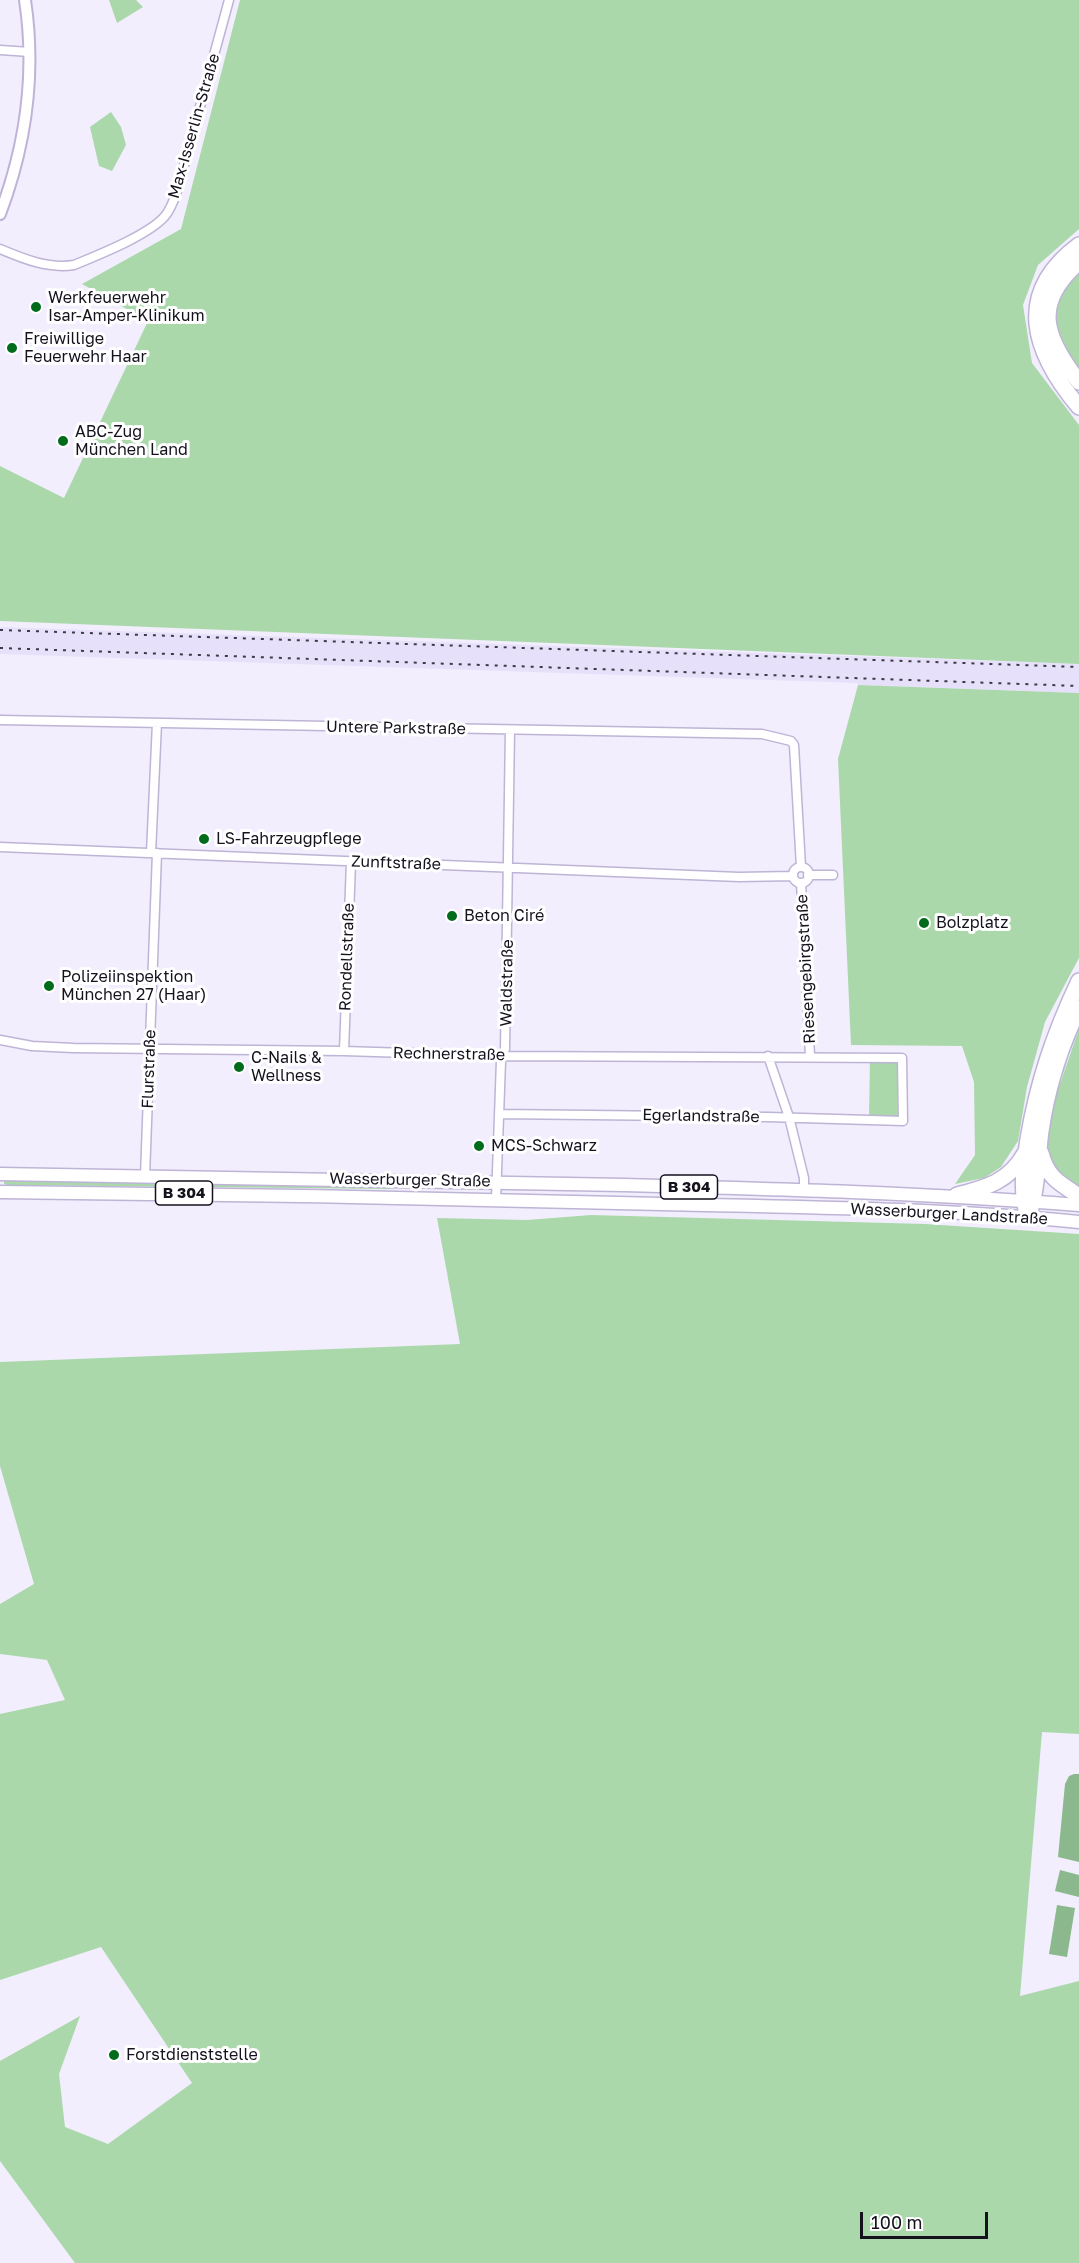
<!DOCTYPE html>
<html>
<head>
<meta charset="utf-8">
<style>
  body { margin:0 }
  #map { position:relative; width:1079px; height:2263px; overflow:hidden; background:#f2eefd; font-family:"Golos Text",sans-serif }
  canvas { display:block }
  .scale { position:absolute; left:860px; top:2212px; width:128px; height:27px; box-sizing:border-box; border:3px solid #15111d; border-top:0; padding-left:8px; font-size:18px; line-height:21px; white-space:nowrap; color:#15111d; -webkit-text-stroke:4px #fff; paint-order:stroke }
</style>
</head>
<body>
<div id="map">
<canvas width="1079" height="2263"></canvas>
<div class="scale">100 m</div>
</div>
<script>
const ctx = document.querySelector('canvas').getContext('2d');
ctx.lineJoin = 'round';
function fill(path, color) {
  ctx.fillStyle = color;
  ctx.fill(path, 'evenodd');
}
function trace(path, color, width, dash) {
  ctx.strokeStyle = color;
  ctx.lineWidth = width;
  ctx.lineCap = dash ? 'butt' : 'round';
  ctx.setLineDash(dash || []);
  ctx.stroke(path);
}
function drawText(font, color, halo, rows, align = 'center') {
  ctx.font = font + ' "Golos Text",sans-serif';
  ctx.lineWidth = 6;
  ctx.setLineDash([]);
  ctx.textBaseline = 'middle';
  ctx.strokeStyle = halo;
  ctx.fillStyle = color;
  for (const [text, x, y, turn = 0] of rows) {
    ctx.save();
    ctx.translate(x, y);
    ctx.rotate((+turn || 0) * Math.PI / 180);
    ctx.textAlign = isNaN(turn) ? turn : align;
    if (halo) ctx.strokeText(text, 0, 0);
    ctx.fillText(text, 0, 0);
    ctx.restore();
  }
}
const built = new Path2D(`
  M0,627L1079,664V693L858,685L857,683L0,654Z`);
const green = new Path2D(`
  M109,0H136L143,7L117,23Z
  M240,0H1079V229L1038,265L1023,305L1032,363L1079,425V664L0,621V466L64,498L148,321L82,284L181,229Z
  M111,112L121,127L126,145L112,171L99,166L90,127Z
  M1079,272V376C1066,359 1050,322 1057,301C1060,291 1071,278 1079,272Z
  M858,685L1079,693V958L1045,1022L1027,1087L1018,1141L1001,1167L984,1178L955,1184L975,1155L974,1082L962,1046L851,1045L838,759Z
  M1079,1029V1189L1060,1179L1046,1151L1055,1098Z
  M870,1058H897L898,1118H869Z
  M6,1179L470,1186V1188L416,1186L389,1189L7,1185L4,1184V1180Z
  M591,1215L925,1224L1079,1234V1734L1042,1732L1020,1996L1079,1981V2263H75L0,2161V2061L80,2016L59,2074L65,2127L108,2144L192,2083L101,1947L0,1980V1714L65,1700L47,1660L0,1654V1604L34,1584L0,1466V1362L460,1344L437,1218L527,1220Z`);
const water = new Path2D(`
  M1074,1774H1079V1862L1058,1857L1065,1784L1069,1776Z
  M1060,1870L1079,1875V1897L1055,1891Z
  M1057,1905L1075,1908L1067,1957L1049,1954Z`);
const minor = new Path2D(`
  M0,50L30,52
  M0,249C24,259 48,269 74,265C98,255 149,235 165,216C171,209 174,200 177,191L229,0
  M0,720L762,734L791,741L794,745L801,867
  M0,847L739,877L793,876
  M151,853L157,723
  M793 875a8 8 0 1 1 16 0a8 8 0 1 1-16 0Z
  M808,875H833
  M801,883L810,1056
  M0,1040L32,1046L73,1048L344,1051L502,1056L902,1058L903,1121L768,1117L499,1114
  M344,1051L351,862
  M768,1056L789,1117L804,1178V1190
  M145,1176L157,853
  M496,1199L501,1061L505,1049L510,730`);
const secondary = new Path2D(`
  M0,214C26,145 36,73 25,0`);
const primary = new Path2D(`
  M0,1174C208,1176 416,1180 624,1185C776,1189 927,1193 1079,1205
  M0,1192C221,1194 441,1198 662,1204C801,1207 941,1208 1079,1222`);
const motorway = new Path2D(`
  M1079,245C1013,294 1033,352 1079,407
  M1079,262C1031,304 1045,338 1079,382
  M1041,1153C1047,1177 1059,1183 1079,1196
  M957,1195C986,1188 1010,1181 1025,1153
  M1028,1217C1020,1191 1024,1166 1028,1139C1038,1081 1054,1034 1079,981
  M1028,1217C1038,1190 1037,1160 1041,1131C1047,1090 1061,1045 1079,1008`);
const rail = new Path2D(`
  M0,630L1079,667
  M0,648L1079,686`);
const markers = [
  [36,307,6,"#006b1b"],
  [12,348,6,"#006b1b"],
  [63,441,6,"#006b1b"],
  [204,839,6,"#006b1b"],
  [452,916,6,"#006b1b"],
  [924,923,6,"#006b1b"],
  [49,986,6,"#006b1b"],
  [239,1067,6,"#006b1b"],
  [479,1146,6,"#006b1b"],
  [114,2055,6,"#006b1b"]
];
const shields = [
  [689,1187,57],
  [184,1193,57]
];
const shieldNames = [
  ["B 304",689,1187],
  ["B 304",184,1193]
];
const streetNames = [
  ["Max-Isserlin-Straße",194,126,-74],
  ["Untere Parkstraße",396,728,1],
  ["Zunftstraße",396,863,2],
  ["Rondellstraße",347,957,-88],
  ["Riesengebirgstraße",806,969,-93],
  ["Waldstraße",507,983,-89],
  ["Rechnerstraße",449,1054,1],
  ["Flurstraße",149,1069,-88],
  ["Egerlandstraße",701,1116,1],
  ["Wasserburger Straße",410,1180,1],
  ["Wasserburger Landstraße",949,1214,3]
];
const poiNames = [
  ["Werkfeuerwehr",48,298],
  ["Isar-Amper-Klinikum",48,316],
  ["Freiwillige",24,339],
  ["Feuerwehr Haar",24,357],
  ["ABC-Zug",75,432],
  ["München Land",75,450],
  ["LS-Fahrzeugpflege",216,839],
  ["Beton Ciré",464,916],
  ["Bolzplatz",936,923],
  ["Polizeiinspektion",61,977],
  ["München 27 (Haar)",61,995],
  ["C-Nails &",251,1058],
  ["Wellness",251,1076],
  ["MCS-Schwarz",491,1146],
  ["Forstdienststelle",126,2055]
];
fill(built, '#e7e0fa');
fill(green, '#aad8ab');
fill(water, '#8bb88c');
trace(minor, '#beb4d6', 11);
trace(secondary, '#beb4d6', 14);
trace(primary, '#beb4d6', 15);
trace(motorway, '#beb4d6', 18);
trace(minor, '#fff', 8);
trace(secondary, '#fff', 10);
trace(primary, '#fff', 12);
trace(motorway, '#fff', 15);
trace(rail, '#3d3946', 2, [3, 6]);
for (const [x, y, r, color] of markers) {
  const dot = new Path2D();
  dot.arc(x, y, r, 0, 2 * Math.PI);
  ctx.fillStyle = color;
  ctx.fill(dot);
  trace(dot, '#fff', 2);
}
for (const [x, y, w] of shields) {
  const box = new Path2D();
  box.roundRect(x - w / 2, y - 12, w, 24, 4.5);
  ctx.fillStyle = '#fff';
  ctx.fill(box);
  trace(box, '#15111d', 1.5);
}
drawText('bold 15px', '#15111d', null, shieldNames);
drawText('16px', '#15111d', '#fff', streetNames);
drawText('16px', '#15111d', '#fff', poiNames, 'left');
</script>
</body>
</html>
